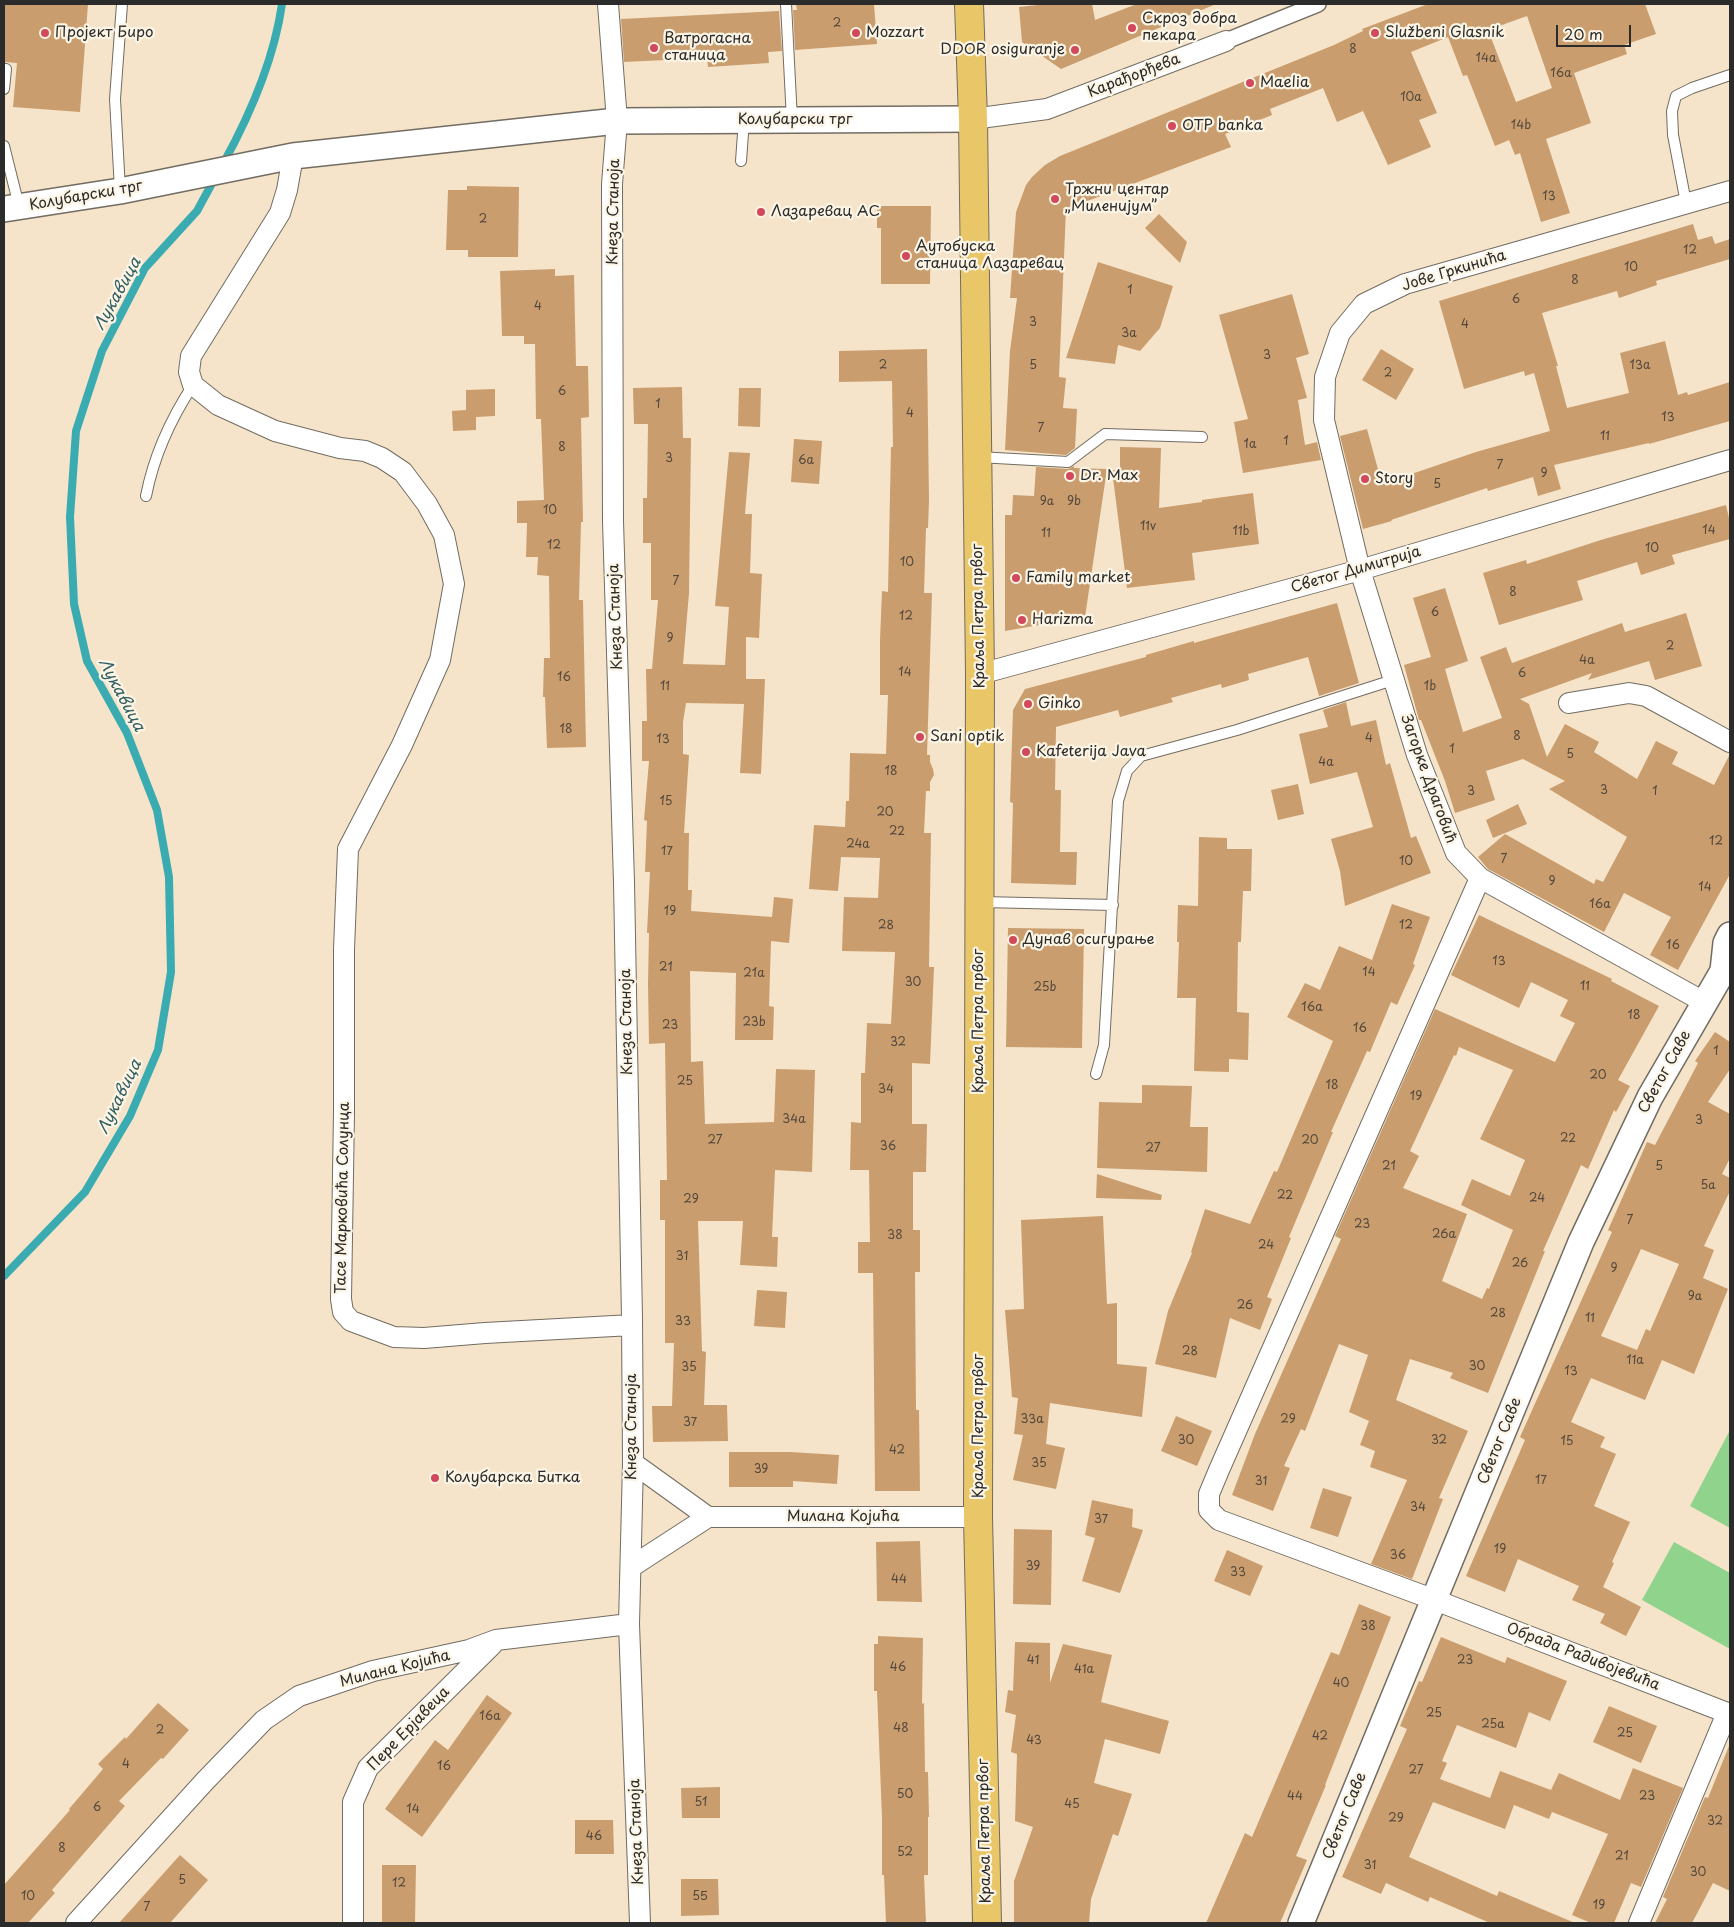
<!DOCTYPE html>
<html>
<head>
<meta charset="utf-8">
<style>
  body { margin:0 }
  #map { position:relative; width:1734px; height:1927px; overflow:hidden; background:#f5e4c9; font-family:"Playpen Sans",sans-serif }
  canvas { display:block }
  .frame { position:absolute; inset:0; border:5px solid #2b2b2b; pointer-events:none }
  .scale { position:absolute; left:1556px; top:25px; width:75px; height:22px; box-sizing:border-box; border:2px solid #2b2b2b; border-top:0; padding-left:6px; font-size:15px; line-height:18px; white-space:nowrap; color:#2b2b2b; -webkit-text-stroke:4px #fcf5e5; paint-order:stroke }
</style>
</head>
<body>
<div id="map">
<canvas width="1734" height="1927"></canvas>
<div class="frame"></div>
<div class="scale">20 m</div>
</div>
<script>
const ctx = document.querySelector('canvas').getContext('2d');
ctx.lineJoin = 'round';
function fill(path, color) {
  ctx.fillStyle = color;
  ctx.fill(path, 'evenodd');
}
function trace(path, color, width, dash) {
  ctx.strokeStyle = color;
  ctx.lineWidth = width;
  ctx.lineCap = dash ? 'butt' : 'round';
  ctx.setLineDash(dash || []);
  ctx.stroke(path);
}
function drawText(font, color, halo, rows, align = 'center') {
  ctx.font = font + ' "Playpen Sans",sans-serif';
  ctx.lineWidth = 4.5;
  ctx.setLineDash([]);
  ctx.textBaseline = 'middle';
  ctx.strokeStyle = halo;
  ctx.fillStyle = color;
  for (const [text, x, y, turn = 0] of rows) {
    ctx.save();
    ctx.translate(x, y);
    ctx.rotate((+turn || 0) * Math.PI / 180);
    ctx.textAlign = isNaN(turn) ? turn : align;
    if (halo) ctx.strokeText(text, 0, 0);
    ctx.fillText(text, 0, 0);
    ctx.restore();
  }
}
const green = new Path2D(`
  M1730,1430V1528L1690,1506Z
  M1674,1542L1730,1573V1649L1642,1600Z`);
const stream = new Path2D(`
  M223,164C250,115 274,60 282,4
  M4,1276L85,1192L130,1116L158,1050L171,972L169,877L157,810L127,733L87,661L74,604L70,517L76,431L102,351L145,268L197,211L216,176`);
const building = new Path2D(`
  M4,4H88L80,112L13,107L17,63L4,62Z
  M796,4H874L877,44L795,50L793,10H797Z
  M1047,4H1092L1095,20L1137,4H1216L1061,69L1022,42L1019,7Z
  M1428,4H1645L1656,34L1624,45L1627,54L1574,73L1591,123L1546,139L1570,213L1541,222L1520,153L1515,155L1509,140L1495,146L1467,75L1463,76L1448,37L1411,52L1437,113L1419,120L1431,147L1388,165L1363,111L1337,122L1323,88L1270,109L1272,115L1225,134L1231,147L1066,209L1059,377L1066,378L1063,408L1077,409L1075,448L1066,455L1005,450L1010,351L1017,298H1010L1016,212L1026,185L1032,177L1045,165L1060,156L1334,45L1363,31L1362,29ZM1527,16L1552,88L1516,102L1488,30Z
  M779,11L782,51L768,52L769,63L708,67L707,58L624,62L621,19Z
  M467,186L519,187L518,257H468V250H446L448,190H467Z
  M877,206H931L930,284H881V228H877Z
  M1159,214L1187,242L1180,263L1145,228Z
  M1693,224L1698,240L1712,236L1715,244L1730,239V259L1656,281L1657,285L1619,298L1617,291L1542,313L1558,366H1556L1567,408L1629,393L1620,353L1665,341L1678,395L1687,392L1688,395L1730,382V421L1649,444V443L1554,465L1561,489L1538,496L1533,477L1488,491L1487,488L1391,520L1392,521L1363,529L1340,436L1367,429L1382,484L1476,452L1550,431L1534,373L1525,376L1524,371L1464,389L1439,301Z
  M1098,262L1173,286L1160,328L1140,351L1118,345L1115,364L1066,358Z
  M555,269V276L574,275L576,366H588L589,417L581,418L583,522H581L579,600H583L586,747L547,748L545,697H543L544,658H550L549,576L537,575L538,557H526L527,523H517V501L544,500L541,419H536L535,344H524V336H502L500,271Z
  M1292,294L1309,354L1296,358L1307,398L1298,400L1305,445L1317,442L1321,460L1243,473L1234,422L1248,419L1219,315Z
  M927,349L929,501L928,528H926L924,593H932L927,755H930V762L933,769L934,775L930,782V791H926L924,833H931L929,967H934L930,1064L912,1063V1124H927L926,1172H913V1230H920V1272H915L916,1410H919L920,1491H875L873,1273H858V1242H870L869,1170H850L851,1122L861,1123V1073H865L867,1023L891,1024L895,952L842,951L844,897L878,898L880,858L841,857L838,891L809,889L814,825L845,827L846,801H849L850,753L886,754L888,695H880V640L882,591L888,592L891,447H893L892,381L839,382V351Z
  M1381,349L1414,369L1396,400L1362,380Z
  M682,387L683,438H691L689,593L683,664L725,665L729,607L715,606L729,452L750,453L745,514H752L750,573L762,574L759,638L746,637V679H765L761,774L740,773L744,704L686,703L683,722V754L689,755L684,833H689L688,890H692L691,911L772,917L774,897L793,899L789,943L771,941L769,1006L774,1007L773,1040H735L736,973L690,971L691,1062L703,1061L705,1124L774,1122L776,1069L815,1070L812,1172L775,1170L772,1237H778L777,1267L740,1265L743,1221H698L702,1351L706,1352L704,1405H727L728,1441L653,1442L652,1406H672L674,1343H665V1220H660V1180H667L665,1043L649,1044L648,984L649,933H647L650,872H645L647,821L644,820L649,761H642V721H647L646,669H652L658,600H651V543H643V498H647L648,424H634L633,388Z
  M739,388H761L760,427L738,426Z
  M495,389V416L476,417V430L453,431L452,411L466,410V390Z
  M794,439L822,441L819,484L791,482Z
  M1120,447L1161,448L1159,508L1202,502V500L1253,493L1259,544L1192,553L1195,580L1127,588L1112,470H1120Z
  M1074,466V468L1107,469L1085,617L1005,631V515H1012L1013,495L1034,496L1036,467L1068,469Z
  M1726,505L1730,522V539L1672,555L1675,564L1641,575L1637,562L1577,581L1583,600L1499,625L1483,573L1526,560L1527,564L1604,539Z
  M1445,588L1468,661L1445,669L1463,732L1502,718L1480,657L1506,647L1512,663L1622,623L1625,632L1686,613L1702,666L1655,680L1649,661L1588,680L1592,673L1520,699L1529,704L1547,757L1565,724L1599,742L1594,752L1637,779L1656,741L1678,752L1672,764L1714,785L1730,754V874L1678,970L1650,955L1671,917L1624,893L1604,932L1488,869L1478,857L1505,834L1594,884L1596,879L1603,882L1627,837L1549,789L1565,781L1523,759L1486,771L1495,800L1455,813L1445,781L1421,720H1419L1404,665L1431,657L1413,598Z
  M1337,603L1359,683L1319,696L1308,657L1248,674L1249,680L1222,688L1221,684L1171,698L1173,702L1120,717L1118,710L1056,727L1055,790H1061L1060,852H1077L1076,885L1011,883L1013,803L1010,802L1013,710L1025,689L1146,657V655L1194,641V643Z
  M1346,702L1351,726L1376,720L1386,765L1390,763L1411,838L1416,836L1431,873L1345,906L1340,871L1331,839L1373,827L1357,772L1310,784L1299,734L1328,727L1323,710Z
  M1298,784L1304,814L1278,820L1271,790Z
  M1518,804L1527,824L1493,838L1486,820Z
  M1199,837L1227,838V849H1252L1251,891H1243L1241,942H1238L1237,1012L1249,1013L1248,1060L1229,1059V1072L1194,1071L1196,998H1177L1179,942H1177L1178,905L1198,906Z
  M1392,904L1430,917L1413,964L1415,965L1397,1005L1391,1002L1370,1052L1367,1051L1331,1132H1333L1289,1237L1291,1238L1267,1297L1272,1299L1260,1330L1230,1318L1216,1378L1155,1364L1168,1311L1192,1253L1191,1252L1205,1209L1250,1224L1274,1171L1277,1172L1333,1041L1287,1017L1305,983L1320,990L1339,946L1372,960Z
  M1479,915L1612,979L1611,981L1659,1006L1618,1080L1630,1086L1616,1112L1614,1110L1588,1169L1581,1165L1543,1251H1545L1488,1393L1450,1378L1453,1373L1410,1359L1396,1400L1468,1431L1439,1498L1443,1499L1412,1579L1371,1564L1407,1480L1370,1467L1375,1451L1360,1445L1369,1421L1349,1412L1368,1355L1339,1344L1305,1431L1301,1429L1284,1466L1290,1468L1273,1511L1232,1495L1255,1434L1341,1239L1335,1236L1435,1009L1555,1062L1575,1023L1560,1016L1568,1000L1531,982L1519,1008L1451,975ZM1459,1047L1513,1070L1480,1139L1525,1160L1510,1196L1472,1179L1461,1205L1513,1230L1489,1289L1487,1288L1482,1299L1442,1281L1467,1214L1403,1188L1419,1156L1410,1151L1454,1055L1456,1056Z
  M1008,928L1084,929L1082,1048L1006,1047Z
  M1715,1032L1730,1042V1069L1708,1102L1730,1114V1158L1722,1174L1730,1178V1191L1704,1246L1714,1250L1703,1278L1728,1289L1694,1374L1662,1360L1645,1400L1591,1378L1571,1422L1605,1437L1600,1447L1616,1454L1594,1506L1630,1522L1612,1562L1614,1563L1603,1587L1641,1607L1626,1636L1600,1623L1605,1614L1572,1600L1579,1586L1518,1559L1505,1592L1466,1576L1525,1440L1520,1437L1612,1232L1608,1230L1647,1142L1655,1145L1698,1063L1695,1061ZM1641,1249L1679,1264L1650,1331L1646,1329L1637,1350L1601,1336Z
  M1142,1085L1192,1086L1190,1127H1208L1207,1172L1097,1168L1099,1102L1142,1103Z
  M1097,1174L1162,1195L1161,1200L1096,1198Z
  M1103,1216L1107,1304L1117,1303V1364L1147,1367L1142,1417L1050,1403L1046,1444L1065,1448L1056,1489L1013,1480L1023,1435L1014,1434L1018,1398L1012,1397L1005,1310L1024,1309L1021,1220Z
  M757,1290L787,1292L785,1328L754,1326Z
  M1176,1416L1212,1431L1197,1466L1161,1451Z
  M729,1452H790L839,1455L837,1484L793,1481V1487H729Z
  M1323,1488L1352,1497L1338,1537L1310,1528Z
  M1092,1500L1133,1509L1132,1527L1143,1530L1120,1593L1082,1581L1095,1538L1085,1535Z
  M1014,1529L1052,1530L1051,1605L1013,1604Z
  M920,1541L922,1602L877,1601L876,1542Z
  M1227,1550L1263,1566L1250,1596L1214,1581Z
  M1359,1604L1391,1617L1325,1785H1326L1296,1856L1307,1860L1280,1923H1206L1245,1833L1252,1837L1331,1652L1339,1655Z
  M878,1636L923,1638L922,1704L924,1703L925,1772H928L929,1817H928V1875H924L926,1923H886L884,1875H882V1818L877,1691H874V1644H878Z
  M1441,1637L1505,1663L1507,1657L1567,1681L1550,1721L1529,1712L1516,1748L1457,1725L1442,1761L1447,1763L1440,1779L1490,1798L1500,1771L1551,1790L1559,1773L1620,1800L1633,1768L1683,1788L1641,1887L1631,1883L1614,1923H1591L1572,1915L1608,1834L1552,1812L1549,1819L1514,1805L1505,1829L1433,1802L1409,1857L1497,1896L1499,1891L1575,1923H1490L1430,1897L1428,1902L1386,1883L1381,1894L1342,1877L1407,1729L1400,1726L1419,1681L1422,1682Z
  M1015,1642L1050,1643V1683L1063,1644L1112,1655L1101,1702L1169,1721L1160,1754L1105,1739L1094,1783L1132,1794L1118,1836L1113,1834L1091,1899L1089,1923H1014V1881L1033,1827L1015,1821L1017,1754L1011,1752L1016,1715L1005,1712L1008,1690L1013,1691Z
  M487,1695L512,1713L422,1837L385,1809L435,1740L448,1750Z
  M158,1703L189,1730L163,1759L161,1758L119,1801L125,1806L52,1890L55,1893L28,1923H4V1885L70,1810L69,1809L103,1769L98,1764L125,1737L126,1739Z
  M1609,1706L1657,1726L1641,1763L1593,1742Z
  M1729,1746L1730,1891L1713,1883L1692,1923H1655L1667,1899L1663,1897L1705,1797L1708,1798Z
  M720,1787V1818H682L681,1788Z
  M575,1820H613L614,1854H575Z
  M180,1855L208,1880L170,1923H119Z
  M382,1865H416L415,1923H382Z
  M681,1879H718L719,1915L681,1916Z`);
const service = new Path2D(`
  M786,4L792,120
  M4,89L6,69
  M4,146L19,206
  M741,161L744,120
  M120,190L115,99L122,4
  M1686,203L1673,135L1672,111L1676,96L1692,88L1730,75
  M978,457L1068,462L1105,434L1202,437
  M146,496C154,455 170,420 193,385
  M982,902L1113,905
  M1096,1074L1104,1045L1118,801L1127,771L1141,756L1237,730L1393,680`);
const pedestrian = new Path2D(`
  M1226,41L1318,4`);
const minor = new Path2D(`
  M608,4L617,121L612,184L613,521L624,882L632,1318L633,1463L629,1624L640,1923
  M973,119L1047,109L1226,41
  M293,156L287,190L280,213L191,356L189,372L193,385L218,405L275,431L340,448L365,451L382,458L403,472L427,504L444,535L454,584L440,660L402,745L348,849L344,949V1112L341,1299L343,1312L351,1321L394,1337L424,1338L485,1333L632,1325
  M980,674L1360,570L1730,460
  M1569,703L1629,693L1646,696L1730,742
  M1480,878L1219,1470L1209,1494V1510L1219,1520L1435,1600L1730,1714
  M1704,1002L1480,878L1456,853L1417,755L1360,570L1324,420L1325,377L1340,333L1364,304L1405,284L1730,191
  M633,1463L708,1517
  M631,1567L708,1517H978
  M76,1923L205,1781L264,1720L299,1696L373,1671L469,1650L496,1640L629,1624
  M353,1923V1802L368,1768L492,1645
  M1639,1923L1727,1713`);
const tertiary = new Path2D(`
  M4,209L120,191L293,156L617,121L973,119
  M1301,1923L1581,1242L1650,1097L1723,971L1726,943L1730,935`);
const primary = new Path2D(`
  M969,4L973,119L980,674L978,1517L987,1923`);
const markers = [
  [1132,28,5,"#d1495b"],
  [45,33,5,"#d1495b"],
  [856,33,5,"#d1495b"],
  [1375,33,5,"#d1495b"],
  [654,48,5,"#d1495b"],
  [1075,50,5,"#d1495b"],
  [1250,83,5,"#d1495b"],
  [1172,126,5,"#d1495b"],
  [1055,199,5,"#d1495b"],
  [761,212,5,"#d1495b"],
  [906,256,5,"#d1495b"],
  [1070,476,5,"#d1495b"],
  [1365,479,5,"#d1495b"],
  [1016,578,5,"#d1495b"],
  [1022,620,5,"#d1495b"],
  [1028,704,5,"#d1495b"],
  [920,737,5,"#d1495b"],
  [1026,752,5,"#d1495b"],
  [1013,940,5,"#d1495b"],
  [435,1478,5,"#d1495b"]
];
const numberNames = [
  ["2",837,24],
  ["8",1353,50],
  ["14a",1486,59],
  ["16a",1561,74],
  ["10a",1411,98],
  ["14b",1521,126],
  ["13",1549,197],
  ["2",483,220],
  ["12",1690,251],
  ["10",1631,268],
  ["8",1575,281],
  ["1",1130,291],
  ["6",1516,300],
  ["4",538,307],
  ["3",1033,323],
  ["4",1465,325],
  ["3a",1129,334],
  ["3",1267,356],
  ["2",883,366],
  ["5",1033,366],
  ["13a",1640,366],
  ["2",1388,374],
  ["6",562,392],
  ["1",658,405],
  ["4",910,414],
  ["13",1668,418],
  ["7",1041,429],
  ["11",1605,437],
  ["1",1286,442],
  ["1a",1250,445],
  ["8",562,448],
  ["3",669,459],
  ["6a",806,461],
  ["7",1500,466],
  ["9",1544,474],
  ["5",1437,485],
  ["9a",1047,502],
  ["9b",1074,502],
  ["10",550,511],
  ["11v",1148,527],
  ["14",1709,531],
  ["11b",1241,532],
  ["11",1046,534],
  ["12",554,546],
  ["10",1652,549],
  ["10",907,563],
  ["7",676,582],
  ["8",1513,593],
  ["6",1435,613],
  ["12",906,617],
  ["9",670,639],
  ["2",1670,647],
  ["4a",1587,661],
  ["14",905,673],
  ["6",1522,674],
  ["16",564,678],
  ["11",665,687],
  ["1b",1430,687],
  ["18",566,730],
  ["8",1517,737],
  ["4",1369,739],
  ["13",663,740],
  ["1",1452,750],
  ["5",1570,755],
  ["4a",1326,763],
  ["18",891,772],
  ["3",1604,791],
  ["3",1471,792],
  ["1",1655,792],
  ["15",666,802],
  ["20",885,813],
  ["22",897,832],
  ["12",1716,842],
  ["24a",858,845],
  ["17",667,852],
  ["7",1504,860],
  ["10",1406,862],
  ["9",1552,882],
  ["14",1705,888],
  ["16a",1600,905],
  ["19",670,912],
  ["28",886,926],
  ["12",1406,926],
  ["16",1673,946],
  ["13",1499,962],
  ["21",666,968],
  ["14",1369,973],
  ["21a",754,974],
  ["30",913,983],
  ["11",1585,987],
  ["25b",1045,988],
  ["16a",1312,1008],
  ["18",1634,1016],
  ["23b",754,1023],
  ["23",670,1026],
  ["16",1360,1029],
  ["32",898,1043],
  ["1",1716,1052],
  ["20",1598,1076],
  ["25",685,1082],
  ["18",1332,1086],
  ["34",886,1090],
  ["19",1416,1097],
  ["34a",794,1120],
  ["3",1699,1121],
  ["22",1568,1139],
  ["27",715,1141],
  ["20",1310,1141],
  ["36",888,1147],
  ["27",1153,1149],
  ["21",1389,1167],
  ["5",1659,1167],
  ["5a",1708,1186],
  ["22",1285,1196],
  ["24",1537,1199],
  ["29",691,1200],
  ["7",1630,1221],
  ["23",1362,1225],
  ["26a",1444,1235],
  ["38",895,1236],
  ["24",1266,1246],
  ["31",682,1257],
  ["26",1520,1264],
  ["9",1614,1269],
  ["9a",1695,1297],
  ["26",1245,1306],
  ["28",1498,1314],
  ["11",1590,1319],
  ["33",683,1322],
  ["28",1190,1352],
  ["11a",1635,1361],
  ["30",1477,1367],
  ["35",689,1368],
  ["13",1571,1372],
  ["33a",1032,1420],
  ["29",1288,1420],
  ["37",690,1423],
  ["30",1186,1441],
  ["32",1439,1441],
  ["15",1567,1442],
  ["42",897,1451],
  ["35",1039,1464],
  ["39",761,1470],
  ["17",1541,1481],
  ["31",1261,1482],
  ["34",1418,1508],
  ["37",1101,1520],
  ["19",1500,1550],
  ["36",1398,1556],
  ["39",1033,1567],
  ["33",1238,1573],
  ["44",899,1580],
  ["38",1368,1627],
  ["41",1033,1661],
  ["23",1465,1661],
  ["46",898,1668],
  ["41a",1084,1670],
  ["40",1341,1684],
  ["25",1434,1714],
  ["16a",490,1717],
  ["25a",1493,1725],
  ["48",901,1729],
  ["2",160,1731],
  ["25",1625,1734],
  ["42",1320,1737],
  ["43",1034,1741],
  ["4",126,1765],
  ["16",444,1767],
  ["27",1416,1771],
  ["50",905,1795],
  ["44",1295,1797],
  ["23",1647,1797],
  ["51",701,1803],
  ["45",1072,1805],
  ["6",97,1808],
  ["14",413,1810],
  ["29",1396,1819],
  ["32",1715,1822],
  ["46",594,1837],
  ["8",62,1849],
  ["52",905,1853],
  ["21",1622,1857],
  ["31",1370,1866],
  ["30",1698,1873],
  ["5",182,1881],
  ["12",399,1884],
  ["10",28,1897],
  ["55",700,1897],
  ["19",1599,1906],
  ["7",147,1908]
];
const poiNames = [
  ["Скроз добра",1142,19],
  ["пекара",1142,36],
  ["Пројект Биро",55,33],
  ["Mozzart",866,33],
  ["Službeni Glasnik",1385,33],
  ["Ватрогасна",664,39],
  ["станица",664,56],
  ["DDOR osiguranje",1065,50,"right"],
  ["Maelia",1260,83],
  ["OTP banka",1182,126],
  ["Тржни центар",1065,190],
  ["„Миленијум”",1065,207],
  ["Лазаревац АС",771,212],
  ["Аутобуска",916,247],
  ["станица Лазаревац",916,264],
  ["Dr. Max",1080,476],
  ["Story",1375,479],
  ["Family market",1026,578],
  ["Harizma",1032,620],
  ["Ginko",1038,704],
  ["Sani optik",930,737],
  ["Kafeterija Java",1036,752],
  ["Дунав осигурање",1023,940],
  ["Колубарска Битка",445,1478]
];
const streetNames = [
  ["Карађорђева",1134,76,-21],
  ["Колубарски трг",795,120],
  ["Колубарски трг",86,196,-10],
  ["Кнеза Станоја",614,212,-89],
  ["Јове Гркинића",1454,271,-17],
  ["Светог Димитрија",1356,570,-16],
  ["Краља Петра првог",979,616,-91],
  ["Кнеза Станоја",616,617,-92],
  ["Загорке Драговић",1428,779,70],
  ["Краља Петра првог",979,1021,-90],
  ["Кнеза Станоја",627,1022,-91],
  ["Светог Саве",1665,1072,-61],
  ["Тасе Марковића Солунца",343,1198,-89],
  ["Краља Петра првог",979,1426,-90],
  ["Кнеза Станоја",632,1427,-90],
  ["Светог Саве",1500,1441,-68],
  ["Милана Којића",843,1517],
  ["Обрада Радивојевића",1583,1657,21],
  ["Милана Којића",395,1669,-14],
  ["Пере Ерјавеца",409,1729,-46],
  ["Светог Саве",1345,1816,-68],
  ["Краља Петра првог",985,1831,-91],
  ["Кнеза Станоја",637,1832,-92]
];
const waterNames = [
  ["Лукавица",118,294,-61],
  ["Лукавица",121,695,62],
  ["Лукавица",120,1097,-64]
];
fill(green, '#90d38c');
trace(stream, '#39abb1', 8);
fill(building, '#ca9d6e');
trace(service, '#726c62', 12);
trace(pedestrian, '#726c62', 18);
trace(minor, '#726c62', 22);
trace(tertiary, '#726c62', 28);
trace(primary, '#726c62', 30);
trace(service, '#fff', 10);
trace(pedestrian, '#fff', 15);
trace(minor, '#fff', 20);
trace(tertiary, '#fff', 25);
trace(primary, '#e9c769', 28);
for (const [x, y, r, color] of markers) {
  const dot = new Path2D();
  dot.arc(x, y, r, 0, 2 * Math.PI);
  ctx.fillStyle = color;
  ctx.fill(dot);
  trace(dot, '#fcf5e5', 2);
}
drawText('12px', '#53483c', null, numberNames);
drawText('15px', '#2b2b2b', '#fcf5e5', poiNames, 'left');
drawText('15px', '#2b2b2b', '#fcf5e5', streetNames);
drawText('italic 16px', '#315e61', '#fcf5e5', waterNames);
</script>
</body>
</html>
